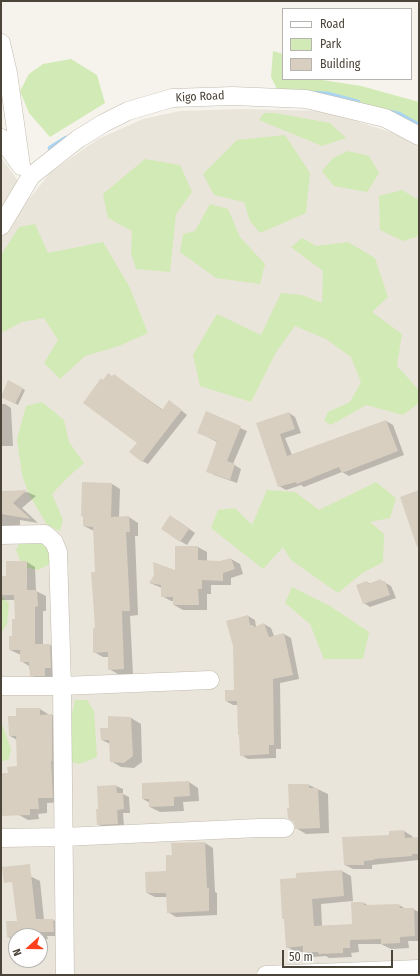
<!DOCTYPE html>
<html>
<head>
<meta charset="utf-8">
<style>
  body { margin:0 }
  #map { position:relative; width:420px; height:976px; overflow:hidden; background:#f6f3ec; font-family:"Fira Sans Condensed",sans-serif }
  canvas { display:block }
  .frame { position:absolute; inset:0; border:2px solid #4b4439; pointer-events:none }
  .legend { position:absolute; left:282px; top:8px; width:130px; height:72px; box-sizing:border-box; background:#fff; border:1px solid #b7b4b0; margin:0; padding:5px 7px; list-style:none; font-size:12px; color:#4b4439 }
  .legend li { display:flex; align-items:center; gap:8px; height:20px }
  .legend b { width:20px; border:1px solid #b7b4b0 }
  .north { position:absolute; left:8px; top:928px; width:40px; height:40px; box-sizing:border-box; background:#fff; border:1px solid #b7b4b0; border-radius:50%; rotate:249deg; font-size:11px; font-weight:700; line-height:16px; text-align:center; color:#4b4439 }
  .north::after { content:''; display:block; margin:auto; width:14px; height:18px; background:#fc3f1d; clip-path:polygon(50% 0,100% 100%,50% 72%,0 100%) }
  .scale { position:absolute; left:282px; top:950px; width:111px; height:18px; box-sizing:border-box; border:2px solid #4b4439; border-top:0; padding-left:5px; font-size:12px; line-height:14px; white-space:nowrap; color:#4b4439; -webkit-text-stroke:3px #fff; paint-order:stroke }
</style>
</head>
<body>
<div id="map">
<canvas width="420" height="976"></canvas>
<div class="frame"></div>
<ul class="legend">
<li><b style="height:5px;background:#fff"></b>Road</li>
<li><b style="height:11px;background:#d2eab5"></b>Park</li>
<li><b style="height:11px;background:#d8cfc1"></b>Building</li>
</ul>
<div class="north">N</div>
<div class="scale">50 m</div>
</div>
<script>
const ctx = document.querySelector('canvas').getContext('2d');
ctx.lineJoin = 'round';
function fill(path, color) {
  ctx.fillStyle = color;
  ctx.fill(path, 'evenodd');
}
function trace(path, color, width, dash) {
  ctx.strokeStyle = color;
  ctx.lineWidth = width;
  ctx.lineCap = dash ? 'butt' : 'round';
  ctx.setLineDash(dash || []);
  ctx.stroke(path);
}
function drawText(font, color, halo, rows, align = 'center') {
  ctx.font = font + ' "Fira Sans Condensed",sans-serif';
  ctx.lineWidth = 3;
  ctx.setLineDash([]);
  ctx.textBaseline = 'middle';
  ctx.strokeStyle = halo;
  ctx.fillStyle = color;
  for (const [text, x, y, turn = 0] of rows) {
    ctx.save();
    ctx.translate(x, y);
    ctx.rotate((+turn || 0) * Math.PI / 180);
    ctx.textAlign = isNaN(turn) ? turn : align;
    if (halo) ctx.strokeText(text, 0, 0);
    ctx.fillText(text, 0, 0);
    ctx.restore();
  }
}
const residential = new Path2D(`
  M241,109L325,111L393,133L419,146V975H1V157L30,198L50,173L98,139L143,119L180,111ZM16,936H40V960H16Z`);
const green = new Path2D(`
  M273,51L283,54V79H316L361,86L419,102V130L279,93L271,77Z
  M71,59L97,75L105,103L50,137L29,113L20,91L29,74L43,64Z
  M264,113H275L330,123L346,138L322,146L259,120Z
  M285,135L310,173L306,213L260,233L250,221L244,202L214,195L203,174L237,140Z
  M348,151L369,156L379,173L367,192L334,186L322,171L333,158Z
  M145,159L180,165L192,192L176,214L170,272L136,269L131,253L132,231L108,218L103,194Z
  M402,190L419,200V236L403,241L380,230L379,196Z
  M210,204L228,209L240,237L265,264L260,284L216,278L180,252L183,234L195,231Z
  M35,224L48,253L103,242L129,286L148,333L119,346L85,356L60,379L44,363L58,340L44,318L22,322L1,333V255L19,227Z
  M302,238L316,246L348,242L375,258L388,297L372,312L402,334L397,366L419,390V403L403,415L366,405L331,425L324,421L328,412L350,402L361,382L351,357L326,339L295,326L276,352L251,402L200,386L193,355L217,314L261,335L281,293L302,295L322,303L323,271L291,247Z
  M42,402L64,420L69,442L84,463L67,478L52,494L63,520L60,531L47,525L29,494L22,475L17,439L26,406Z
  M376,482L396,498L390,518L370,522L384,534L383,562L361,574L338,593L291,560L283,547L263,569L211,528L218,510L235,508L252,525L267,490L295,492L319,510Z
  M28,541L48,545L52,563L38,570L23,567L16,550L20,543Z
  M292,587L330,606L369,632L363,659H324L310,624L285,603Z
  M1,596L9,603L7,624L1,633Z
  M75,700H87L94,711L97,757L80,764L66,761L69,728Z
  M1,726H3L11,749L9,759L1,762Z`);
const shadow = new Path2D(`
  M114,375L163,410L175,405L187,415L148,464L142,461L138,443L103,381L112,377Z
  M9,382L25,390L18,405L2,396Z
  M1,404H5L11,408L13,446H1Z
  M206,413L247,431L233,464L241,469L237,483L214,475L208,471L217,442L198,432Z
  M289,413L295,417L301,433L285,438L292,455L386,421L393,425L404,455L349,476L342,472L304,487L301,485L286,490L279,486L257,424Z
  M112,484L120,489L119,518L129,517L138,523V536H135L138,615L130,616L133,674H118L109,669V657H103L94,652L96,629V573L94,531L84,526Z
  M27,492L36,496L22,508L38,523L20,520V529L1,533V493Z
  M177,520L195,533L187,545L180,541Z
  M176,547H198L207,552V561L220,562L231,559L240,564L243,574L231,578V585H211V594H207V610H183L174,605V601H171L162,596V588L150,583L176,572Z
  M27,562L35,567L36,591L46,596V611H43V645H50L59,650L54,680H39L31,675L29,666L21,661V655L10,650L16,620L15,600H1V577H7Z
  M380,580L391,586L396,598L370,607L364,603L367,582L370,584Z
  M248,616L255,620L256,627L264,624L271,628L274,636L284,634L291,638L299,679L280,683L281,749H276V758L248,759L241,755L238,705H233L226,701L235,691Z
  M40,709L48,714V715H52L60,720L61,802L47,803V813L38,814L39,819L28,820L1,805V774H9L18,767L17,740L10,736L17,717Z
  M109,717L131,718L141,724L142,762L134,768L121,767L111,761L110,744L102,740L109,729Z
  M189,782L198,788L199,801L183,802L184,811L160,812L150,807V803L143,799Z
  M309,785L328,794L329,833L306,834L296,828L290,809Z
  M116,786L123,789V794L129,797L130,813H123L124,827L104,828L98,824L99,809L98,787Z
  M404,831L412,836L413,838H419V860L372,865V869H353L345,865L390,836Z
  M205,843L213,848L215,892L217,893V915L176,917L168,912V897H155L147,893L168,872L173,856Z
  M342,871L351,876L353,901L321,904L322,926L353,925L364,903L369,906L399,905L406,909H413L419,912V941H408L409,948L391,949L381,944H358L359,952L351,953L352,957L329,958L326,956L313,957L304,952H296L287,947L297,878Z
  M32,877L40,881L44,920H53L61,924V936H47L48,939L40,940V936H16V941L8,937L18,922L13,879Z`);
const stream = new Path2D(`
  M316,93L328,94L358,102
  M390,112L399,114L419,125
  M50,148L66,138`);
const building = new Path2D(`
  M108,373L112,376L114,374L162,410L169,400L182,410L142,462L129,452L137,443L83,403L101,378L103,380Z
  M8,380L23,388L15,404L1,397Z
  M206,411L241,426L227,461L235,464L230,480L206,472L217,441L197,433Z
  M289,412L295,429L280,434L287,456L386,420L398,451L342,473L339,467L297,484L296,482L278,487L256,423Z
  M82,482L112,483L111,517L129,516L130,532H126L130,611H122L124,669L108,670V652L93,653V628H95L91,572H95L93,527L83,526V517L81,516Z
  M27,490L13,503L31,519L1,514V491Z
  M419,490V547H417L400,497Z
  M170,515L189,529L180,542L161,529Z
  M175,546H198V560L220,561L231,558L235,569L223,573V581L202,580V589H198L199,605H173V597H161V585L149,583L154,575L153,562L175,570Z
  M6,561H27V590H37L38,606L35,607V644H50L51,668H45V676H30L29,662H20V650H9V636H12V619H15L14,595H2L1,576H6Z
  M381,579L382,582L385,581L390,595L363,604L356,585L367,581L368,584Z
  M248,615L250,625H253L254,627L264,623L269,637L284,633L293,675L273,679L274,745H269V754L240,756L239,735H238L237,701H225V690H234L233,646L226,621Z
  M16,708H40V715L52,714V761H51L53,798H38L39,809H30V815L1,816V773H8L7,767L17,766L16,736H9L8,716H16Z
  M108,716L131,717L133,756L124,763L110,762L109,740H101L100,728H108Z
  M189,781L190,796L174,797V806L149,807V799H142V783Z
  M288,784H309V788H318L320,828L295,829L294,822L288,818L287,808H289Z
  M116,785L117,793H123L124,809L117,810L118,824L97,825L96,809H98L97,786Z
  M404,830L405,838L419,837V854H412V856L374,859V860L364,861V865H344L342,837L389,835V831Z
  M205,842L207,888H209V911L167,913L166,893H146L145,872L166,871V855H172L171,843Z
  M30,864L36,919H53L54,932H39L40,935L7,937L6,921H17L12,882L4,883L2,867Z
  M342,870L344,896L312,899L314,926L352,924L351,902H364V905L399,904L400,908H414L415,936L400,937V943L381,944V939L350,940V948H343V953L319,954L318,952H303V946L286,948L284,919H282L280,879L296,878V873Z`);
const minor = new Path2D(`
  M1,43L8,73L21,166
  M1,138L19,163
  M1,226L31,176L78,139L104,123L128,111L172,98L233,96L306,99L385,118L419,136
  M1,535L45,534L54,542L58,552L62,686L65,975
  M1,686H62L210,680
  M1,838L64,837L259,828H285
  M266,975L419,969`);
const streetNames = [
  ["Kigo Road",200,97,-3]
];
fill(residential, '#eae5da');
fill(green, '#d2eab5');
fill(shadow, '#0003');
trace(stream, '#a9d4f2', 4.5);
fill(building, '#d8cfc1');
trace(minor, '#c2bbae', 19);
trace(minor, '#fff', 18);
drawText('12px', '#4b4439', '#fff', streetNames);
</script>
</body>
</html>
